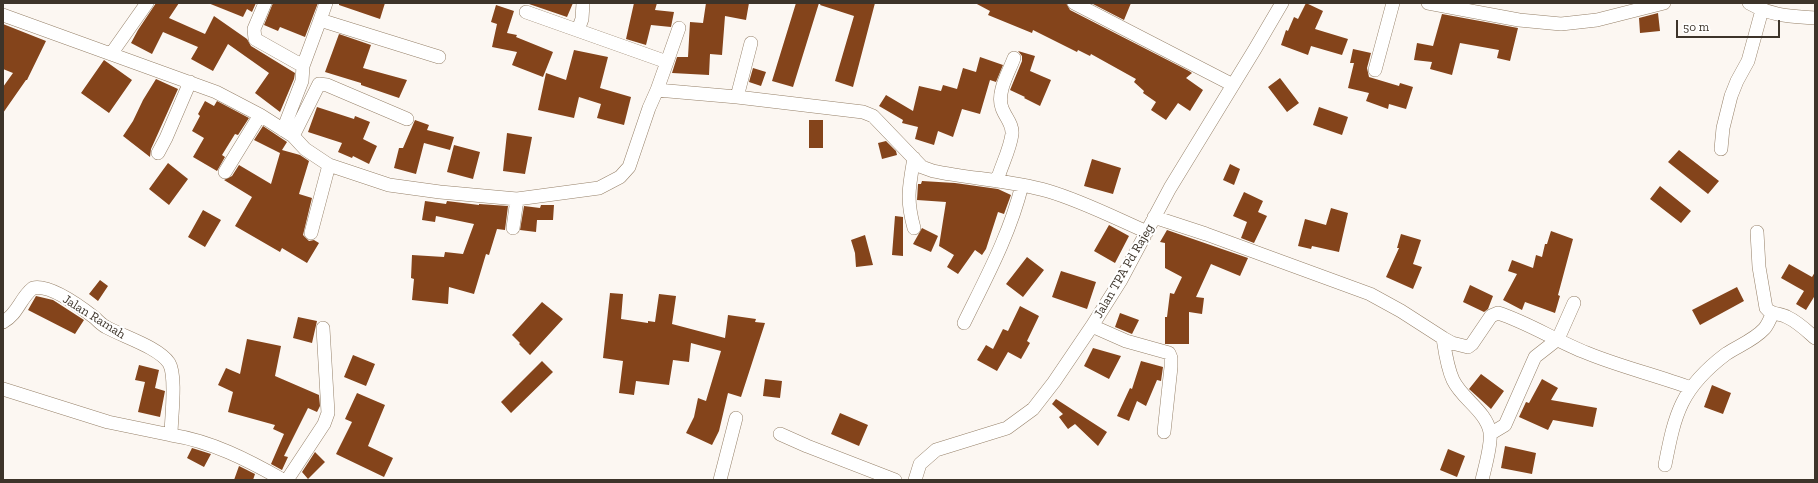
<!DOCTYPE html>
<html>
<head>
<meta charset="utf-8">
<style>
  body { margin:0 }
  #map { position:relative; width:1818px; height:483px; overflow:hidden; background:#fcf7f2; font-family:"Zilla Slab",serif }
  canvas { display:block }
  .frame { position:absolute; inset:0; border:4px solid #3d342a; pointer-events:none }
  .scale { position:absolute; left:1676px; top:20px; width:104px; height:18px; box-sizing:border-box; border:2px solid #3d342a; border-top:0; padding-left:5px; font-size:12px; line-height:14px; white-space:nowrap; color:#3d342a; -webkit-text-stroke:3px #fff; paint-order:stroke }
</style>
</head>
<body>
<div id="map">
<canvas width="1818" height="483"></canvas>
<div class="frame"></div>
<div class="scale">50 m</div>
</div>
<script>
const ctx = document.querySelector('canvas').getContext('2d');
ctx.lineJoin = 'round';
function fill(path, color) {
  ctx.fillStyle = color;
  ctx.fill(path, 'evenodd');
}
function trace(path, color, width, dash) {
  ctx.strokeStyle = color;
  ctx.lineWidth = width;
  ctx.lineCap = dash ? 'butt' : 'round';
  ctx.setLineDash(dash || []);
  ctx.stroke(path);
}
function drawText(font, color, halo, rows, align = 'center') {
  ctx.font = font + ' "Zilla Slab",serif';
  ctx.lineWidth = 4;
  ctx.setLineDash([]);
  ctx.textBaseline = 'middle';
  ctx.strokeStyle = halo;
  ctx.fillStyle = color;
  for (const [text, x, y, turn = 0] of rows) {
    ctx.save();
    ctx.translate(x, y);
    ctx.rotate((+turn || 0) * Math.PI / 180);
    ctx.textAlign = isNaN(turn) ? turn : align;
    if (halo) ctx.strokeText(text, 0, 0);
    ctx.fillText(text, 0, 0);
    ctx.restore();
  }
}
const building = new Path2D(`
  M156,3H179L169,18L205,34L214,16L247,39L251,46L295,73L294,79L280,112L255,93L269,73L228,44L213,71L191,59L198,47L163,32L152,54L131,43L138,30Z
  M208,3H256L252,12L247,9L243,17Z
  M273,3H318L305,37L280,27L278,31L264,25Z
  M339,3H385L380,19L339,5Z
  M529,3H573L567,17L529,4Z
  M634,3H657L655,10L674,12L671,27L651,25L646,45L626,39Z
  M706,3H749L746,20L725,16L722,55L710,54L709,75L672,73L677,57H688L690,22L703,23Z
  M796,3H819L793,87L772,81Z
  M821,3H875L853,87L835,81L854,16L820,5Z
  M975,3H1066L1070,10L1189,71L1192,73L1186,78L1203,90L1190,111L1178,103L1166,120L1151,110L1156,102L1143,93L1144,91L1134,82L1136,79L1091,54L1090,56L1078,50L1077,52L1033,30L1032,33L988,15L990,11Z
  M1091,3H1131L1124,20Z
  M1306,3L1323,11L1315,29L1348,39L1342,55L1311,46L1308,55L1281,45L1286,30L1288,31L1294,17L1298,19Z
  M496,5L514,11L507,33L517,35L516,37L553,52L543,77L512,65L517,52L492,47L497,24L491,22Z
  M1658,13L1660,31L1640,33L1639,18Z
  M1442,14L1518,28L1510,61L1497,58L1499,50L1460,43L1452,75L1430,69L1432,62L1414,60L1417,43L1433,46Z
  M3,24L46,41L27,80H26L3,113V87L13,73L3,69Z
  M339,34L371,45L363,68L407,80L399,98L361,85V83L325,72Z
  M1353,49L1371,53L1367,68L1369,77L1399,86L1400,83L1413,87L1406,109L1389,104L1388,109L1366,101L1369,93L1348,88L1354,63H1350Z
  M574,50L608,57L600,88L631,97L624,125L597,118L601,104L579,97L574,118L538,110L546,73L566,80Z
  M1018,51L1035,56L1030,71L1051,80L1040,106L1024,98L1025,97L1010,90L1022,61V56Z
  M980,57L1003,65L996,82L990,80L980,114L962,109L953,137L938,131L934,145L915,139L918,127L902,123L903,120L879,106L886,95L913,111L919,86L941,91L943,85L957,89L963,68L976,72Z
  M104,60L132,80L109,113L81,93Z
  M753,68L766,72L761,86L749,82Z
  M1280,78L1299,103L1287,112L1268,87Z
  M156,79L178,89L151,149L150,157L123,136L133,121L143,100Z
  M205,101L214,106L217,101L249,118L238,135L235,134L222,155L225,157L217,171L193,157L204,138L192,131L200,116L198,114Z
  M317,107L354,119L355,116L370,122L363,139L377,146L369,164L353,156L352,158L338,152L342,143L308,132Z
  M1319,107L1348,117L1342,135L1313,125Z
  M415,120L429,125L427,130L454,137L450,150L424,143L416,174L394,168L399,148H403Z
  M809,120H823V148H809Z
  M263,126L287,142L282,150L300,155L309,161L299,194L312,198L303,235L309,241L314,240L319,243L307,263L282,248L280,252L235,226L252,197L224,180L232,176L239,165L271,184L280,153L254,140Z
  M507,133L532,137L525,174L503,171Z
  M886,141L896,151L897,155L882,159L878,143Z
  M454,145L480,152L473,179L447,172Z
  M1679,150L1719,181L1708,194L1668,162Z
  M1092,159L1121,168L1113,194L1084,186Z
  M168,163L188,179L169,205L149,189Z
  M1230,164L1240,169L1234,185L1223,180Z
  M922,181L955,183L998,189L1011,195L1004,214L998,212L986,249L982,255L975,250L958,274L947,267L954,255L939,246L946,202L917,200L918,184H921Z
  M1660,186L1691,211L1681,223L1650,199Z
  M1244,192L1263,201L1258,212L1267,216L1254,243L1241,238L1247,222L1233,216Z
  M425,201L446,204L447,201L479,205V204L508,206L505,230L497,229L489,255L486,254L474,294L449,287L448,304L412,300L414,279L411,278L412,255L444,257L445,252L463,254L474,224L436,216L435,222L422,220Z
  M541,205H554L553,220H537L536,232L520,230L524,206L540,208Z
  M1331,208L1348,213L1339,252L1312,246L1311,249L1298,246L1305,219L1326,225Z
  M203,210L221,220L205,247L188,237Z
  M895,216L903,217V256L892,255Z
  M1109,225L1129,236L1115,263L1094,251Z
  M922,228L938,236L931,252L913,244Z
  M1167,230L1248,258L1240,276L1211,264L1196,297L1204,298L1202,314L1189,312V344H1165V317H1167L1170,293L1174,294L1182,277L1165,268V243L1160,242Z
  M1551,231L1573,239L1558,295L1560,296L1555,313L1525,302L1522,310L1503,300L1517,274L1508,271L1512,260L1533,268L1536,255L1542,257L1545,244H1547Z
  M1401,234L1421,240L1413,264L1422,267L1413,289L1386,277L1399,248H1397Z
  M865,235L873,265L856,267L855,253L851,240Z
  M1027,257L1044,270L1023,297L1006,284Z
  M1789,264L1812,277L1815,272V298L1814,297L1806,310L1796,304L1804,291L1781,278Z
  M1061,271L1096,282L1087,309L1052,297Z
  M100,280L108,286L98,301L89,294Z
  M1470,285L1493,296L1488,309L1484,312L1463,302Z
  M1737,287L1744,301L1700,325L1692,310Z
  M610,293L623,294L621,319L648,323V321L655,322L659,294L676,296L672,324L725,338L728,315L756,319L755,322L765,323L741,397L728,393L719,431L712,445L686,433L694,417L698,398L706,401L721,351L691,343L689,362L673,360L669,385L636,381L634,395L619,393L623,361L603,358Z
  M36,296L53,300L84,320L75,334L28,310Z
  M542,302L563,319L530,355L519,344L520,343L512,335Z
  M1020,306L1039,316L1027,341L1030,343L1021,359L1008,352L997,371L977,360L986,345L993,349L1003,329L1008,331Z
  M1120,313L1139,320L1132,334L1115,327Z
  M298,317L317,321L312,343L293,338Z
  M247,339L281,346L275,376L319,395L320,406L317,412L308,408L284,456L288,457L282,470L271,464L284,434L273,429L275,425L228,412L233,392L218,385L226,368L240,374Z
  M1093,348L1121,356L1109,379L1084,366Z
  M353,355L375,364L366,386L344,377Z
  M542,361L553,372L511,413L501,402Z
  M1141,361L1163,367L1161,381L1157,380L1146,406L1137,401L1129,421L1117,416L1130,388L1132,389Z
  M139,365L159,370L155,388L165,391L160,417L138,412L145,382L135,380Z
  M1481,374L1504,391L1491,409L1469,389Z
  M765,379L782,381L780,398L763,396Z
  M1542,379L1558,388L1551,400L1597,408L1593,427L1553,420L1548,430L1519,417L1526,402L1529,403Z
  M1712,385L1731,393L1723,414L1704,407Z
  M357,393L385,405L368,446L393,458L384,477L336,454L352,422L345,419Z
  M1056,399L1107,432L1098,446L1075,424L1068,429L1059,417L1063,414L1052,404Z
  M840,413L868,425L859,446L831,434Z
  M1505,446L1536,453L1532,474L1501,468Z
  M192,448L211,454L204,467L187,458Z
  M1448,449L1465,456L1457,477L1440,470Z
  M315,452L325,462L308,479L302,472Z
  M239,466L255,474L253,480H234Z`);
const minor = new Path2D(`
  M265,3L254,29L255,39L303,66L320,20L439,57
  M1074,3L1233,85
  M1428,3L1519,20L1561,24L1597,20L1664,3
  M1749,3C1772,16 1789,16 1815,18
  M526,12L667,62L657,90
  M3,15L216,92L260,115L293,136L305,149L329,165L389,185L440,192L517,199L599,188L620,177L629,167L649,108L657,90L737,97L863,112L873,116L922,167L933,171C971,179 1010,180 1048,191C1082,201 1115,218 1147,232
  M320,20L326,3
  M578,30L582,19L583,3
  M111,54L147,3
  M667,62L679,28
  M1375,70L1393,3
  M737,97L751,43
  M283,130L302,81L303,66
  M293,136L319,84L327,85L407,119
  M1721,149L1723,128L1731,96L1737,81L1748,61L1762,10
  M158,153L166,138L190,82
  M914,158C909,187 906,199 914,228
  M225,172L260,115
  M997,181C1001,166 1010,150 1012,134C1013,124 1005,117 1002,108C996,93 1009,72 1014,58
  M1154,217L1206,234L1370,294L1401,311L1443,338C1445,351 1447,367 1453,380C1462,399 1486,411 1490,432C1492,444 1485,467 1482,480
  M513,228L517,199
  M1757,232L1759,267L1766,308C1771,315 1780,313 1787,317C1798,322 1806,330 1815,338
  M311,233L329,165
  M3,322C18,314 20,298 33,288C50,284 81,307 95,318C98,321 102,325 106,327C124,337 158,347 169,363C177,376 171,419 171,435C211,441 248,460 283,480
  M964,323C986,278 1010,234 1022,185
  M1092,326L1126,341L1169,353L1171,358V367L1164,432
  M1443,338L1452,343L1468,347L1472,344L1491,316L1498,313C1529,323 1556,341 1587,353C1621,367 1656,375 1691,388
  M3,389L108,422L171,435
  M780,434L807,446L895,480
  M1490,434L1505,425L1535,357L1558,339L1574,303
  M1665,465C1675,413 1681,388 1726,354C1738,346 1754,340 1764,329C1768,325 1770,318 1773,313
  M287,480L324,424L328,413L323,328
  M720,480L736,418
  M915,480L920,464L936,450L1007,428L1033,409L1054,382L1092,326L1121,280L1170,188L1255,49L1282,3`);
const streetNames = [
  ["Jalan TPA Pd Rajeg",1124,271,-60],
  ["Jalan Ramah",94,317,32]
];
fill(building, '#84441b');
trace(minor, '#968169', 14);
trace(minor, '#fff', 13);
drawText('13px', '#3d342a', '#fff', streetNames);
</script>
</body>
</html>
